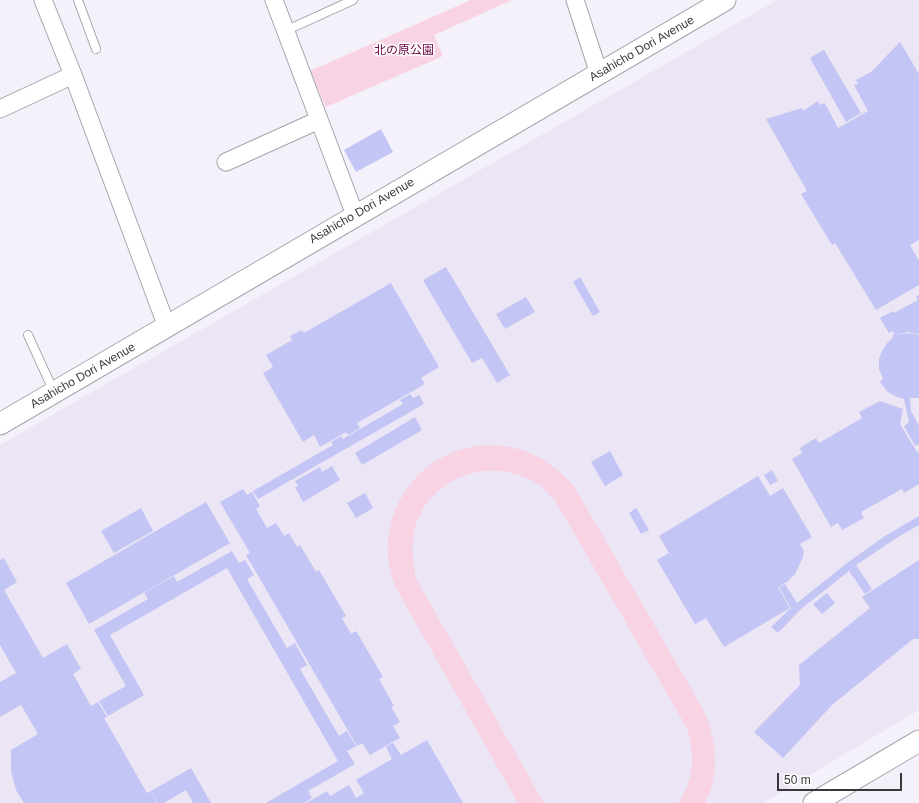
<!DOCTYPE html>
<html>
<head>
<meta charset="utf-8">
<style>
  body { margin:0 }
  #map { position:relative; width:919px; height:803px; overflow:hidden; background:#f5f1fa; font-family:Helvetica,sans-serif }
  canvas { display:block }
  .scale { position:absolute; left:777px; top:773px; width:125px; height:18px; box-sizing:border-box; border:2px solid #39373b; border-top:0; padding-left:5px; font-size:12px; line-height:14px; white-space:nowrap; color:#39373b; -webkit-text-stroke:3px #fff; paint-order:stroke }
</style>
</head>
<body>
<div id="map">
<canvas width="919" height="803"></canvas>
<div class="scale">50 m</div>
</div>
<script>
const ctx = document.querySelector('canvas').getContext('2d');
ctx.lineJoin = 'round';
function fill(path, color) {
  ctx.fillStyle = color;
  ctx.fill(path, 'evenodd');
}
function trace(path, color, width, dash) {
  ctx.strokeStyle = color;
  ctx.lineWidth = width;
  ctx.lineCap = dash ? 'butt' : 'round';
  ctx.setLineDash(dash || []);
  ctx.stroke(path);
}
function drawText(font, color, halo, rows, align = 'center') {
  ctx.font = font + ' Helvetica,"Noto Sans JP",sans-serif';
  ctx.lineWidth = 3;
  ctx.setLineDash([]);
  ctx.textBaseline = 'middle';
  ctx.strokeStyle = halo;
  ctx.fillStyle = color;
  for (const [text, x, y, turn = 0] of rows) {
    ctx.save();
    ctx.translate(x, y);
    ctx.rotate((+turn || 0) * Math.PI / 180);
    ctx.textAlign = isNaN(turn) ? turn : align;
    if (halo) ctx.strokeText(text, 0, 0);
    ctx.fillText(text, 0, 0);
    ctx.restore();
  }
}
const built = new Path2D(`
  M777,0H919V710L763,803H0V445Z`);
const green = new Path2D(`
  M471,0H512L434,35L443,56L326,107L310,71Z
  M484,445C523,445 550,458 575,488L704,711C716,740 721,774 705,803H678C695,779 694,758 688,730L556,502C550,495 544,488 537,483C529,478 520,475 511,473C473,464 433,483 418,519C410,537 412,560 416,579L544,803H518L396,588C392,578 389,569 388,558C384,513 411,468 454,452C464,448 474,446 484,445Z`);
const building = new Path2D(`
  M900,42L919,74V240L910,245L919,261V285L876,310L835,243L832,245L801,194L807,191L766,119L802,108L803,111L818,101L820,105L825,103L838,128L868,111L854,85L858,84L856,80L871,72Z
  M824,50L861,113L846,122L810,58Z
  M381,129L393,152L356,172L344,150Z
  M446,267L510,375L497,383L482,358L472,363L423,280Z
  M580,277L600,312L593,316L573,282Z
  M391,283L439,367L421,378L425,384L357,423L360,428L348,435L346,432L320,447L314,435L303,442L263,373L273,367L266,355L292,340L290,336L302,330L304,333Z
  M919,295V334L908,332L900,334L893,338L892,336L894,334L893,331L889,333L880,318L893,311L894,313L918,300L916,297Z
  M526,297L535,312L505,329L496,314Z
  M911,333L919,335V398H910L911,411L919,426V444L915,446L904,426L909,422L904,399L895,396L888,392L880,382L883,379L879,369V359L882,351L887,343L894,337L902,334Z
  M410,394L413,398L419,395L424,404L258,499L253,491L333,445L331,442L341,436L343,439L403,404L400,400Z
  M880,401L903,409L900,424L917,452L919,453V484L904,493L902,489L861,512L864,518L842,530L838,523L831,527L792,459L802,453L800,448L816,438L819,443L862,418L859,412Z
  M415,417L422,430L362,465L355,453Z
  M610,451L623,475L605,486L591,462Z
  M332,466L340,480L303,502L295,487L298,486L295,481L320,467L322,472Z
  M772,470L778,481L770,485L764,475Z
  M758,476L770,496L783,488L812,537L800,544L804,551L803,557L795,574L787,582L778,587L790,608L724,647L706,618L695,624L657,560L669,553L659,536Z
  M243,489L247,495L252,492L260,506L256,509L267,528L276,523L284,536L289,533L297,547L300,545L316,572L319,570L346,616L342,618L351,634L356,631L383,677L379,679L394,706L391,707L400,722L393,726L400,738L370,755L362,743L357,746L246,555L250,553L220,502Z
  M365,493L373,508L356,518L347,503Z
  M206,502L230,543L89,624L66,583Z
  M141,508L153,531L114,553L101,531Z
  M636,508L649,530L641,534L629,513Z
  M919,516V525L901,535L856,565L872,589L865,594L849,571L801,609L778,633L771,627L792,607L791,608L779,587L785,584L797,603L847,563L885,536Z
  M232,551L239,563L245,560L254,575L247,579L287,648L295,643L307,665L300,669L339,736L347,731L356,746L347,751L355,764L308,791L312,798L304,803H266L338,761L227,568L110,635L144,695L108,716L99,701L126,686L94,630L148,599L144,593L174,576L177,582Z
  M4,558L17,582L4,590L43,658L67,644L81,669L73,674L91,706L98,702L107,717L104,718L147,793L151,791L157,803H24L16,790L11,771V750L38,734L21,705L0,717V682L16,673L0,645V560Z
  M919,560V639H913L832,705L783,758L754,732L800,685L799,665L870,608L862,597Z
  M827,593L835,603L822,614L813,604Z
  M427,740L463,803H306L327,791L330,796L349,785L356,798L364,793L356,780L392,759L386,747L393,743L401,755Z
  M191,768L211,803H193L186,790L164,803H158L151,791Z`);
const service = new Path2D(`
  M78,0L96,49
  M285,31L353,0
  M28,335L54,392`);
const minor = new Path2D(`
  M43,0L73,75L167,327
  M274,0L355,215
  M575,0L599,74
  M0,109L73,75
  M226,162L319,120`);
const tertiary = new Path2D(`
  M0,424C241,281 484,142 725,0
  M814,803L919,741`);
const streetNames = [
  ["Asahicho Dori Avenue",642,49,-30],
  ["Asahicho Dori Avenue",362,211,-30],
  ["Asahicho Dori Avenue",83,376,-30]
];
const parkNames = [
  ["北の原公園",404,51]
];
fill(built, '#ece5f5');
fill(green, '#f8d3e3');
fill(building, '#c3c5f4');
trace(service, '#a8a4ad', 10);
trace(minor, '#a8a4ad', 19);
trace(tertiary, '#a8a4ad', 23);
trace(service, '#fff', 8);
trace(minor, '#fff', 17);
trace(tertiary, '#fff', 21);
drawText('12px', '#39373b', '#fff', streetNames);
drawText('12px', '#690544', '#fff', parkNames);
</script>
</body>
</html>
